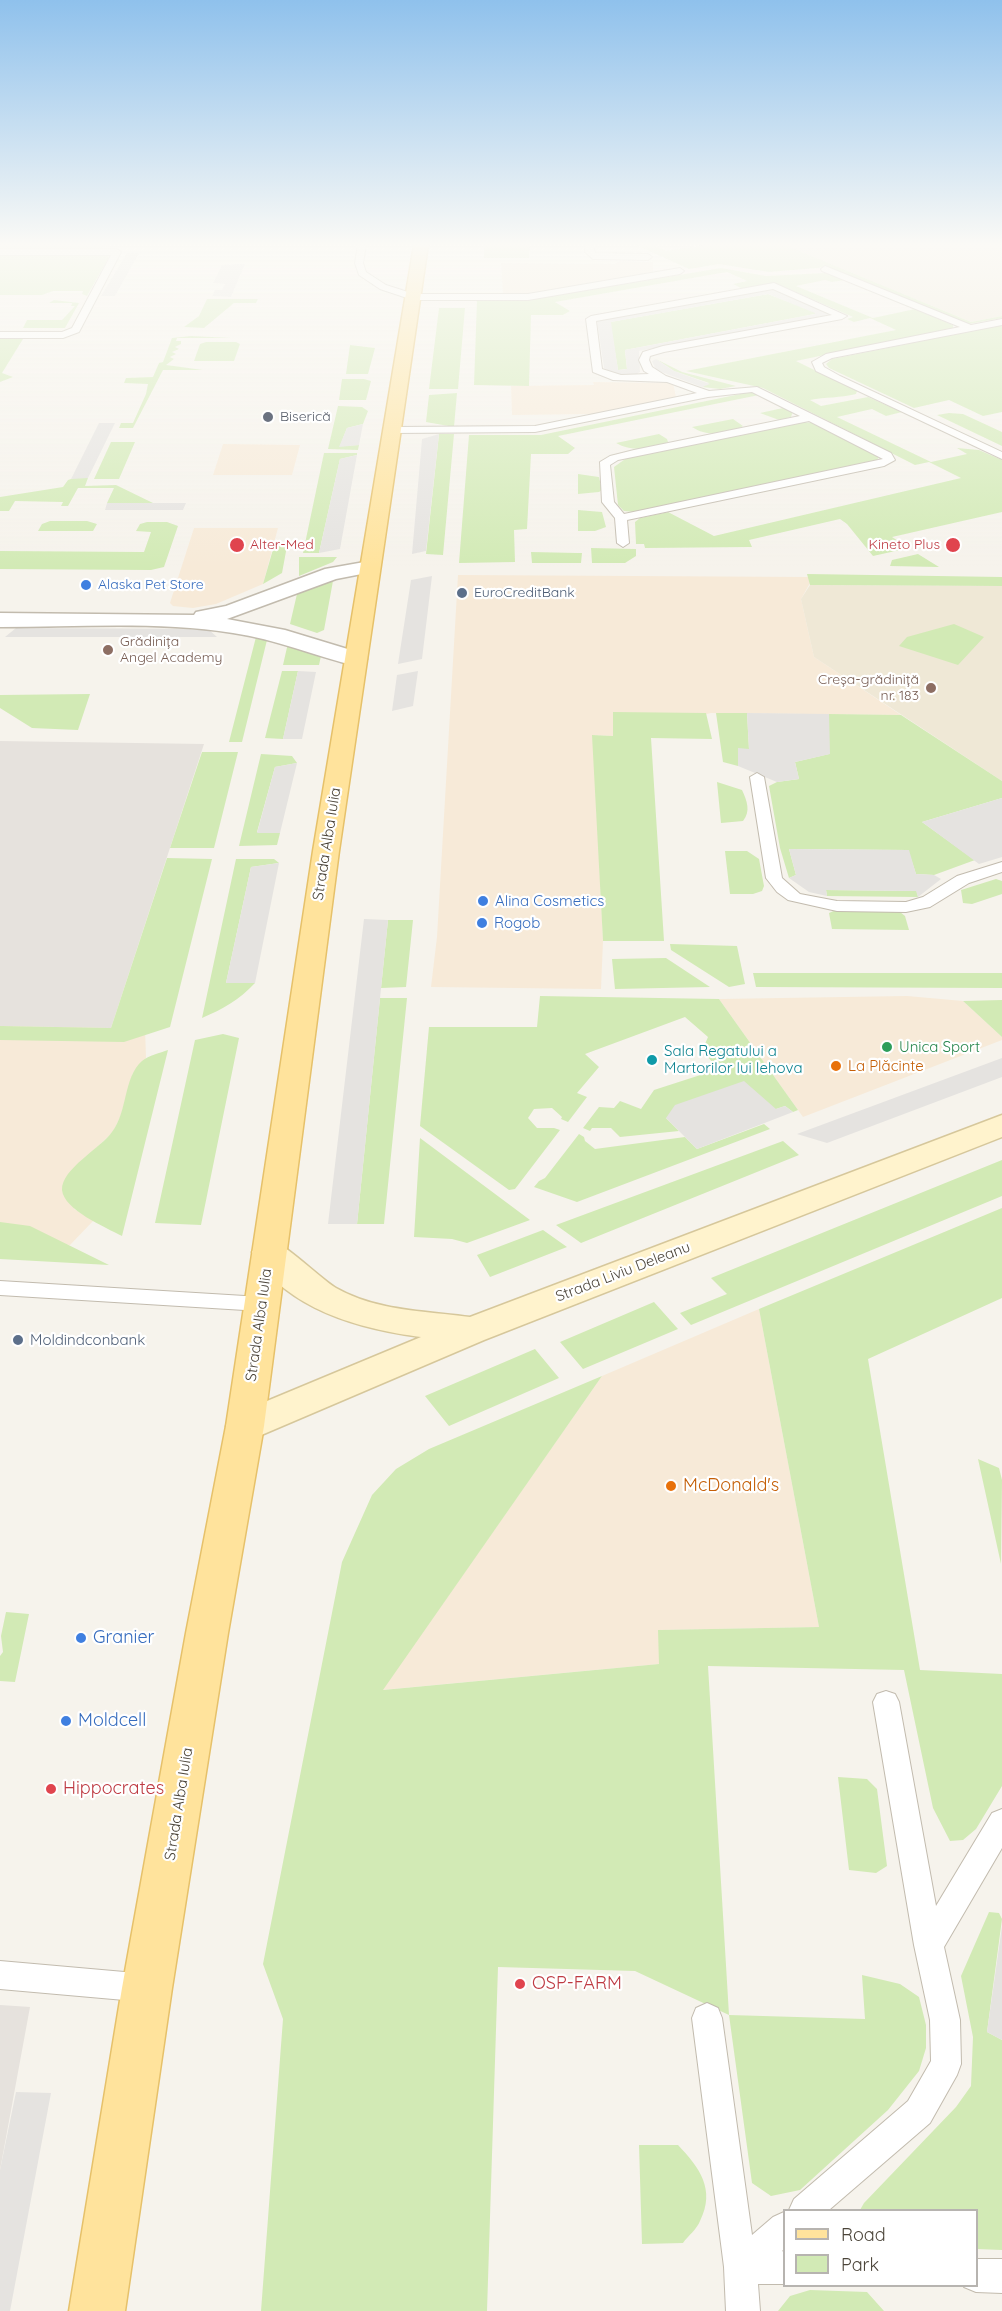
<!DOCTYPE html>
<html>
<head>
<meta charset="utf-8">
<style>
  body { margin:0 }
  #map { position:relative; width:1002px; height:2311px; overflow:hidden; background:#f6f3ec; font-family:Quicksand,sans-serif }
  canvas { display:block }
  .legend { position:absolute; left:783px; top:2209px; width:195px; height:78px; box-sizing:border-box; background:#fff; border:2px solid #b7b4b0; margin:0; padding:8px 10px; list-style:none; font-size:18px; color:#4b4439 }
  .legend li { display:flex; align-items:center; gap:12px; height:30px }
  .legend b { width:30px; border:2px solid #b7b4b0 }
</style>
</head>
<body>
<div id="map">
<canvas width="1002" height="2311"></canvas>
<ul class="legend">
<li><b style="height:8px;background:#ffe39c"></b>Road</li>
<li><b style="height:16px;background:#d2eab5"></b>Park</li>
</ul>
</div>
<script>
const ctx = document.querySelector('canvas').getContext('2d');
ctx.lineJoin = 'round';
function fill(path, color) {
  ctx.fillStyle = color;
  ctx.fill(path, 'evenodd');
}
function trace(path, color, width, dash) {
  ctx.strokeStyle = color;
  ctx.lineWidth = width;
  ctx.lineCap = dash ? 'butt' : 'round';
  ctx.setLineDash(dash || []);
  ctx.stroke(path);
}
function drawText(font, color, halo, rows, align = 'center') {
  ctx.font = font + ' Quicksand,sans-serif';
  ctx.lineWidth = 4.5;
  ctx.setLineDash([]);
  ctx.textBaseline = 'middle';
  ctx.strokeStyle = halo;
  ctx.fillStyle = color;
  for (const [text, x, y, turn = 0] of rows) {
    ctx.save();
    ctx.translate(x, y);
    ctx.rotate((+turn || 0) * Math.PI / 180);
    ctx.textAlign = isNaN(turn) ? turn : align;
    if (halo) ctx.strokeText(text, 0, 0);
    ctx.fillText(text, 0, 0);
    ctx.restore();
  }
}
const commercial = new Path2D(`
  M620,261L653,262V272L521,295H503L501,263L614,264Z
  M593,382L673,383L676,397L592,414L512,415L511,386L594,385Z
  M223,444L300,445L292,475H213Z
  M194,528H278L263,584L216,604L193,608L173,606L170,603Z
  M458,575L809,577L810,583L801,599L814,657L901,715L711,713L613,736L593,735L603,941L601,989L431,987L437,937Z
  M907,996L963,1001L1002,1037V1040L803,1117L719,999Z
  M0,1026L145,1028L146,1058L133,1073L121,1115L113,1132L92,1152L74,1209L94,1220L70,1245L0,1242Z
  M759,1309L819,1627L659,1630V1664L382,1690L602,1376Z`);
const industrial = new Path2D(`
  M0,741L204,744L111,1028L0,1026Z
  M0,2005L30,2007L0,2170Z`);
const education = new Path2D(`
  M792,245H1002V316L971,322L786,246Z
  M810,585L1002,586V781L814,657L801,599Z`);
const green = new Path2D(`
  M0,245H109L99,249H0Z
  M484,245H530L529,258H484Z
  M636,245H653L667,251L704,245H792L787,246L971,322L1002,316V318L969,324L956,320L828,267L769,272L719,264L689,269Z
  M0,254L105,255L109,257L87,296L82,294L83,291H53L42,295H0Z
  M721,268L766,276L825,273L845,280L832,282L825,280L796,286L873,318L915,309L953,325V328L796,361L857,391L856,394C840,398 826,397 810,400L821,406L868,397L902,412L886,416L872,409L837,417L931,462L967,454L957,448L979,450L1002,460V512L892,537L909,548L873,556L847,524L840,519L749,540L752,547L645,548L644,544H636L635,522L640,518L668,512L714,536L961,478L929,462L915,465L763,388L686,371L896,330L870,318L854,322L847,319L853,317L775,283L743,289L733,284L747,281L727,272L555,302L570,311L563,315H531L529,386L474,385L477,300L541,298Z
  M768,294L815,312V314L625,350L627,369L618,370L610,322Z
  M207,299H258L256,303H234L204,328L184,327L199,316Z
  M54,300L79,303L65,328H23L27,320H62L75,306H71L72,303H49Z
  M439,308H465L458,389H429Z
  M1002,325V412L983,416L949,400L914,408L829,368L826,364L832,359Z
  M191,336L232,338H177L176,341H181V344L175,347L179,349L172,352L176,354L170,357L174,359L166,365L203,370H163L133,428H119L121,423H133L146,394L148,384L124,383L126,378L153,377L159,363L163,362L172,338Z
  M5,337L23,339L2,373L13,377L0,382V338Z
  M206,342H236L240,344L234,361H194L200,344Z
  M350,345L375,348L368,374H346Z
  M656,359L682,372L736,386L720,389L702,387L709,383L674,371Z
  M342,379H364L371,381L366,400H339Z
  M755,391L793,411L791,417L779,420L760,413L783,408L759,395L558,436L575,448L568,454H531L527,529L514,530L515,562L459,563L469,435H541Z
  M457,393L454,427L426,422L429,395Z
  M338,406L362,407L368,411L363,424L347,428L340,446L359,445L358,450L328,449Z
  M949,413L963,414L1002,432V446L937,415Z
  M733,419L743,426C727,435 707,437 692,427Z
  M804,422L813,423L878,454L879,457L877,460L869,463L634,512L624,511L618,505L614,467L628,457Z
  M439,434H454L443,555L426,554Z
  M659,434L667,439L668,442C650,450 632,452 616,443Z
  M111,442H135L119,479H94Z
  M324,453H357V455L340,459L319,553H303Z
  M578,474L599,477L602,490L599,492L578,494Z
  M74,478H88L85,486L116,485L153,503H107L114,488H78L68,506H61L63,502L15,501L9,511H0V497L63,487L68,480Z
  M578,510L602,512L606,527L595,531H578Z
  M50,521H87L97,524L93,531H38L42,524Z
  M147,522H167L178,526L164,567L151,570L0,569V551L144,552L151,532L136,531L140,524Z
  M274,546H287L282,573L263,584Z
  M591,548L636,549V556L625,563H592Z
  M531,552L578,553H582L581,563H532Z
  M918,554L939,567L890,566L892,560Z
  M299,557H337L333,562L299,576Z
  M807,574L1002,577V586L810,585Z
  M333,581L324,630L317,633L290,624L297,594Z
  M954,624L984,637L958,665L899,646L907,637Z
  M256,637L267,640L242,742H229Z
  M288,643L317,652L321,656L319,665H283Z
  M282,671H298L283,739L265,738Z
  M90,694L78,730L32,728L0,708V695Z
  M613,712L706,713L712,739L651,738L664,941H603L592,735L613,736Z
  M716,713H747L749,749H738V766L723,762Z
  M829,714L901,715L1002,781V798L922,822L975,860L934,875L916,874L908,850L789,849L796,875L789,878L780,848L769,786L777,782L799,779L795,762L829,754Z
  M202,752H238L214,848H170Z
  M261,754L292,756L297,763L275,767L257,832L280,833L277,845L239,846Z
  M717,782L742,790C747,801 751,811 743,821L721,823Z
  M725,851H747L759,859L764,886L762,891L753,894H730Z
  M167,858L212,859L170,1027L124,1042L0,1040V1026L111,1028Z
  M236,859H274L279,863L251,867L226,983H255C239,1000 223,1009 202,1018Z
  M996,879L1002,881V894L972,904L963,903L961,890Z
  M826,890L917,891L918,897L827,896Z
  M836,910L900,912L905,916L909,930L832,929L829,913Z
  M388,920H413L406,987L381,988Z
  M670,944L737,946L745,984L729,987L671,950Z
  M666,958L710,987L615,989L612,959Z
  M753,973H1002V988L756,987Z
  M540,996L719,999L798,1110L793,1112L785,1106L776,1109L666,1118L679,1131L620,1137L611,1128H592L590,1131L583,1128L599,1107L614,1108L620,1101L641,1109L654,1090L719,1069L702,1051L708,1037L685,1017L585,1054L599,1067L577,1093L587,1097L568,1122L561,1119L562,1117L552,1108L534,1109L528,1118L537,1128H554L560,1130L515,1189L509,1190L420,1126L429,1027H537Z
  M380,998H407L384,1224H357Z
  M1002,1000V1037L963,1001Z
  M223,1034L239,1038L201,1225L155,1223L195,1040Z
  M168,1050L122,1236C105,1227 64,1210 62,1190C61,1169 101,1148 112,1132C128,1111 123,1078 142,1061C149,1055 160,1053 168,1050Z
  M764,1124L770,1129L577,1202L534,1187L539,1181L545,1178L579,1134L584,1137L585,1141L595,1149L685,1137L697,1149Z
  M420,1138L530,1220L467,1243L452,1239L414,1237Z
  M783,1141L799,1155L581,1243L556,1225Z
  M1002,1160V1196L691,1325L680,1313L727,1294L711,1278Z
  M1002,1208V1298L868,1359L920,1670L1002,1674V1786L976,1829L963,1840L950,1841L933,1808L904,1670L708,1666L729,2015L865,2019L862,1975L900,1984L919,1997L926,2025V2048L919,2071L888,2110L800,2190L771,2196L752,2183L729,2015L635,1971L498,1967L487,2311H261L283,2019L263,1964L342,1562L372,1495L396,1469L429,1449L602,1376L383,1690L659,1664L658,1630L819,1627L759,1309Z
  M0,1222L30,1226L109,1265L0,1259Z
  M543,1230L567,1247L490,1277L477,1255Z
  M654,1302L678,1329L583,1369L560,1342Z
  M535,1349L559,1378L449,1426L425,1396Z
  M978,1459L999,1468L1002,1480L1001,1564Z
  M6,1612L29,1614L15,1682L0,1681V1656L3,1652L1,1636Z
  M838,1777L867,1779L877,1789L887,1866L876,1873L849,1870Z
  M989,1912L999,1913L1002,1919L987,2032L1002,2040V2250L977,2249L976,2210H860L864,2203L956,2107L971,2086L973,2037L961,1976Z
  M639,2145H678C699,2167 716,2189 700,2221C697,2229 688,2236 683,2243L642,2244Z
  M810,2290L867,2292L884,2311H778L790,2296Z`);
const parking = new Path2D(`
  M127,253H139L115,296H101Z
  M245,264L231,297L212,296L215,290H222L225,284L213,283L222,265Z
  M767,289H775L826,311L828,315L639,351L640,372L635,375L613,374L604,368L597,321L599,319ZM768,294L815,313V314L625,350L627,369L618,370L611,322Z
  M656,359L674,371L710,384L702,387L656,370L652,361Z
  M99,423H115L88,478L71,479Z
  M363,424L359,445L339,447L347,428Z
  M439,434L426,551L412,554L422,439Z
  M357,455L340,549L319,553L340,459Z
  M107,503H186L183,510H105Z
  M432,576L422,659L398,664L411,580Z
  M16,628L208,629L217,637H5Z
  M298,671L316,672L302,739H283Z
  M418,671L413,706L392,711L397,675Z
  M747,713L829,714L830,754L795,762L799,779L777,782L738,766V748L749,749Z
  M297,763L280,833H257L275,767Z
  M1002,798V857L979,864L922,822Z
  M789,849L909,850L916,874L934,875L941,879L918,897L916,891L826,890L827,896L809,892L789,878L796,875Z
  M279,863L255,983H226L251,867Z
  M364,919L388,920L357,1224H328Z
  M1002,1058V1077L827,1143L797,1134Z
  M744,1081L776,1109L785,1106L793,1112L697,1149L666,1118L675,1105Z
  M1002,1926V2040L987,2032Z
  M16,2092L51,2093L10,2311H0V2170Z`);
const lane = new Path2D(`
  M358,245H366L363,263L366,272L386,285L414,294H528L680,268L684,271L680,274L528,300H413L380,289L359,275L355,263Z
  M585,245H593L595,253L648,254L652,257L648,260L593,259L585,252Z
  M0,249H117L121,252L79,332L63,338H0V332H62L72,328L111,255H0Z
  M825,266L971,325L1002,319V325L832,358L822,363L824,367L840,376L1002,452V459L816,371L812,362L826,354L960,327L822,271L821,269Z
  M774,283L847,316L842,319L664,352L650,356L649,360L652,367L666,376L709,391L757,387L891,453L895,460L884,466L627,520L629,543L623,547L617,543L615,518L602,502L600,462L610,456L634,450L800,416L752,392L708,397L535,432L392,433L387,430L392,427L535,426L697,393L667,382L613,380L593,372L586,319L591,316ZM773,289L832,315L663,346L643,352L639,360L644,371L649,374L621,375L602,369L596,321ZM809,421L883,459L624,514L614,502L610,465L618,460Z
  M757,773L764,777L782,878L800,894L837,901L906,902L923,897L957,876L1002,862V872L969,883L930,907L906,912L837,911L788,900L777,892L766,878L750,777Z
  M0,1281L261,1297L269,1299L272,1304L269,1309L261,1311L0,1295Z
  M886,1691L895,1694L899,1702L936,1906L992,1813L1002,1809V1848L944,1947L960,2020L961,2064L957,2075L930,2123L829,2210H789L794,2199L908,2101L931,2061L930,2020L914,1945L873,1702L877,1694Z
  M0,1961L147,1974L157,1978L162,1988L157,1998L147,2002L0,1989Z
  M707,2003L718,2008L722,2018L752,2235L773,2217L784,2212V2249L782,2251L784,2252V2284H758L760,2311H726L724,2267L692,2018L696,2008Z
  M976,2259H1002V2293L976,2292L964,2287L976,2286Z`);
const street = new Path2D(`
  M370,561L377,563L380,567L377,571L336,579L227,619L285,630L364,654L367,659L364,664L356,666C315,656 275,639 233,633C158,621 76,627 0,627V613L194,615L196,612L226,606L325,569Z`);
const secondary = new Path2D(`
  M1002,1115V1137L484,1340L259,1436L245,1440L231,1436L226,1426L231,1416L421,1337C359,1329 286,1309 252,1252L257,1244C261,1242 266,1240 270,1240C282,1241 321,1279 336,1288C376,1311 426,1311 470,1317Z`);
const primary = new Path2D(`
  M414,245H428L339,851L264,1426L228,1633L172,1988L125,2311H69L122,1988L186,1633L226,1426L313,851Z`);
const markers = [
  [268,417,6,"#6b7280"],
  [237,545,8,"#e0444e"],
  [953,545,8,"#e0444e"],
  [86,585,6,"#3f7fe0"],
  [462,593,6,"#5c6f8a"],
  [108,650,6,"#8d6e63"],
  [931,688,6,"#8d6e63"],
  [483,901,6,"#3f7fe0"],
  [482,923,6,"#3f7fe0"],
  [887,1047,6,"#2e9e5b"],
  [652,1060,6,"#0f9aa8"],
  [836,1066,6,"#e8710a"],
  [18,1340,6,"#5c6f8a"],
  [671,1486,6,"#e8710a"],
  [81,1638,6,"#3f7fe0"],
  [66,1721,6,"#3f7fe0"],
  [51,1789,6,"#e0444e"],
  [520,1984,6,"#e0444e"]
];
const farWorshipnames = [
  ["Biserică",280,417]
];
const farHealthnames = [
  ["Alter-Med",250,545],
  ["Kineto Plus",940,545,"right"]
];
const farShopnames = [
  ["Alaska Pet Store",98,585]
];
const farServicenames = [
  ["EuroCreditBank",474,593]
];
const farEducationnames = [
  ["Grădinița",120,642],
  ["Angel Academy",120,658],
  ["Creșa-grădiniță",919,680,"right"],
  ["nr. 183",919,696,"right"]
];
const streetNames = [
  ["Strada Alba Iulia",327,844,-81],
  ["Strada Liviu Deleanu",623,1272,-21],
  ["Strada Alba Iulia",259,1325,-82],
  ["Strada Alba Iulia",179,1804,-81]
];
const shopNames = [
  ["Alina Cosmetics",495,901],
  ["Rogob",494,923]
];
const leisureNames = [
  ["Unica Sport",899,1047]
];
const cultureNames = [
  ["Sala Regatului a",664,1051],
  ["Martorilor lui Iehova",664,1068]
];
const foodNames = [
  ["La Plăcinte",848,1066]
];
const serviceNames = [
  ["Moldindconbank",30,1340]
];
const nearFoodnames = [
  ["McDonald's",683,1486]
];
const nearShopnames = [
  ["Granier",93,1638],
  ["Moldcell",78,1721]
];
const nearHealthnames = [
  ["Hippocrates",63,1789],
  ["OSP-FARM",532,1984]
];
fill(commercial, '#f7ead8');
fill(industrial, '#e6e2dd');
fill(education, '#efe8d6');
fill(green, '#d2eab5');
fill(parking, '#e5e3e0');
trace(lane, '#c2bbae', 2);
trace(street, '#c2bbae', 3);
trace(secondary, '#d6c79b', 3);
trace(primary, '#e6c16a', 3);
fill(lane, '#fff');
fill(street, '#fff');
fill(secondary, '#fff3cd');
fill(primary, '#ffe39c');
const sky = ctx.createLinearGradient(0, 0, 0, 569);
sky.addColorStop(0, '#8fc1ec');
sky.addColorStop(0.43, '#fbfaf6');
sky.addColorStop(1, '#fbfaf600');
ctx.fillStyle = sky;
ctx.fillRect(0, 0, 1002, 569);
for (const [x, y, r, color] of markers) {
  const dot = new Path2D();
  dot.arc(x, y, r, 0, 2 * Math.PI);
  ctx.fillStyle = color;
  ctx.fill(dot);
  trace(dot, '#fff', 2);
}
drawText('14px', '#5b616d', '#fff', farWorshipnames, 'left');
drawText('14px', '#be3a42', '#fff', farHealthnames, 'left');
drawText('14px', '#366cbe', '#fff', farShopnames, 'left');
drawText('14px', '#4e5e75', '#fff', farServicenames, 'left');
drawText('14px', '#785e54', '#fff', farEducationnames, 'left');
drawText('15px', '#4b4439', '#fff', streetNames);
drawText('15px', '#366cbe', '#fff', shopNames, 'left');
drawText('15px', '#27864d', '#fff', leisureNames, 'left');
drawText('15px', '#0d838f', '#fff', cultureNames, 'left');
drawText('15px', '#c56008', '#fff', foodNames, 'left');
drawText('15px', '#4e5e75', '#fff', serviceNames, 'left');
drawText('18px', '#c56008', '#fff', nearFoodnames, 'left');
drawText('18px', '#366cbe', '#fff', nearShopnames, 'left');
drawText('18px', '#be3a42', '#fff', nearHealthnames, 'left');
</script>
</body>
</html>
